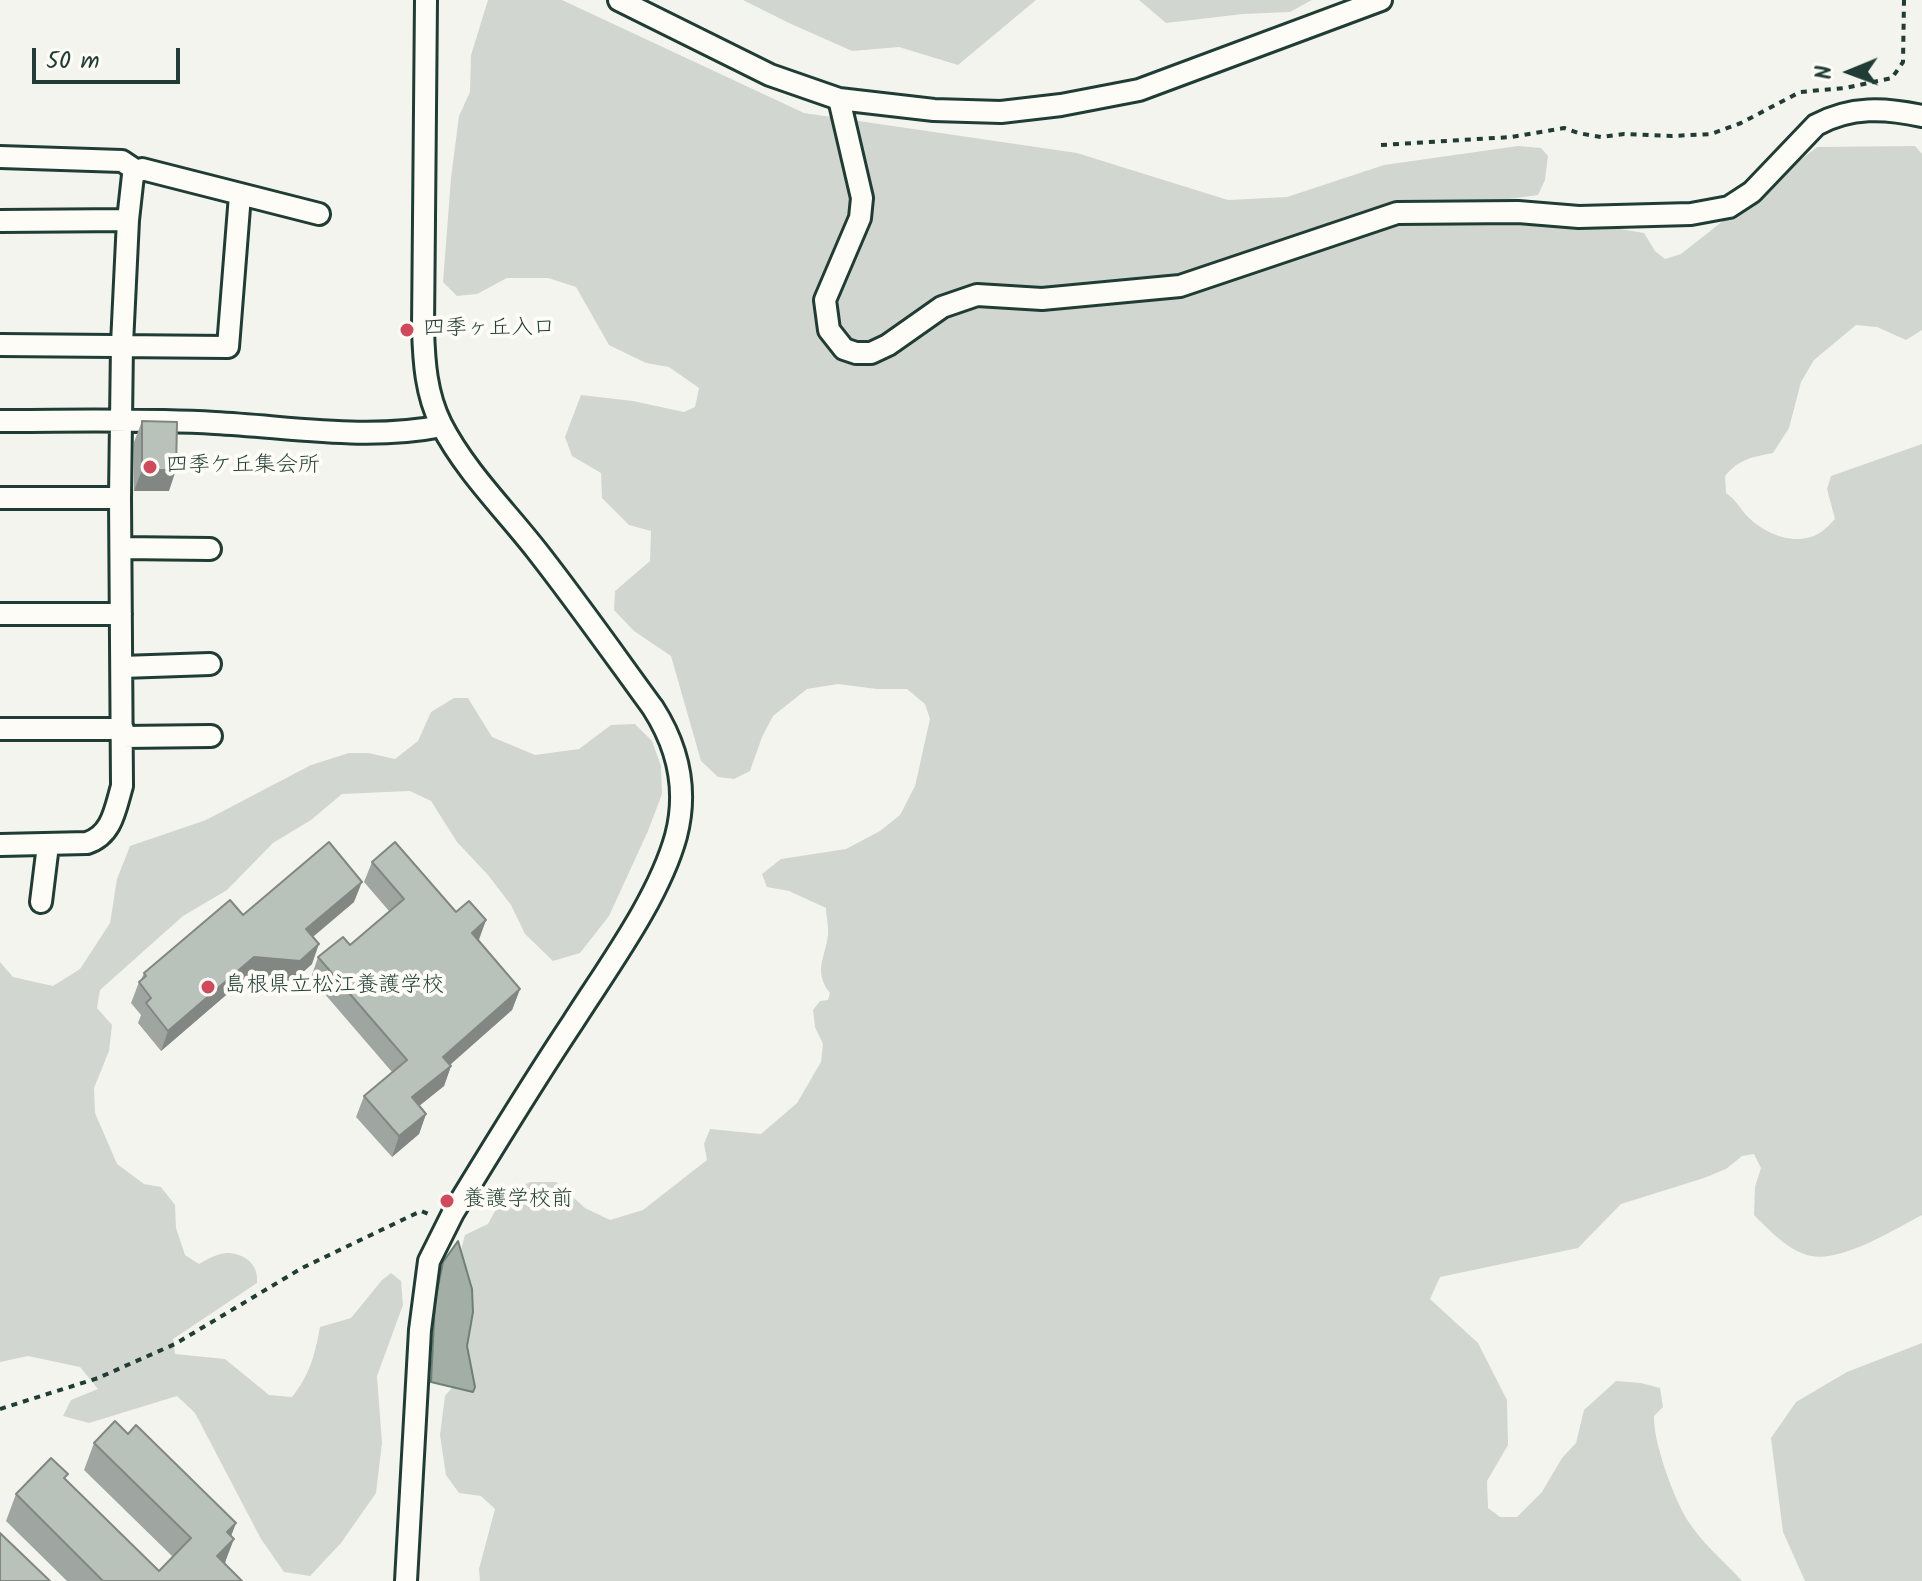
<!DOCTYPE html>
<html>
<head>
<meta charset="utf-8">
<style>
  body { margin:0 }
  #map { position:relative; width:1922px; height:1581px; overflow:hidden; background:#f4f4ef; font-family:Kalam,sans-serif }
  canvas { display:block }
  .north { position:absolute; left:1810px; top:32px; width:80px; height:80px; -webkit-text-stroke:6px #fdfcf7; paint-order:stroke; rotate:269deg; font-size:22px; font-weight:700; line-height:32px; text-align:center; color:#1f3d34 }
  .north::after { content:''; display:block; margin:auto; width:28px; height:36px; background:#1f3d34; clip-path:polygon(50% 0,100% 100%,50% 72%,0 100%) }
  .scale { position:absolute; left:32px; top:48px; width:148px; height:36px; box-sizing:border-box; border:4px solid #1f3d34; border-top:0; padding-left:10px; font-size:24px; line-height:28px; white-space:nowrap; color:#1f3d34; -webkit-text-stroke:6px #fdfcf7; paint-order:stroke }
</style>
</head>
<body>
<div id="map">
<canvas width="1922" height="1581"></canvas>
<div class="north">N</div>
<div class="scale">50 m</div>
</div>
<script>
const ctx = document.querySelector('canvas').getContext('2d');
ctx.lineJoin = 'round';
function fill(path, color) {
  ctx.fillStyle = color;
  ctx.fill(path, 'evenodd');
}
function trace(path, color, width, dash) {
  ctx.strokeStyle = color;
  ctx.lineWidth = width;
  ctx.lineCap = dash ? 'butt' : 'round';
  ctx.setLineDash(dash || []);
  ctx.stroke(path);
}
function drawText(font, color, halo, rows, align = 'center') {
  ctx.font = font + ' Kalam,"Klee One",sans-serif';
  ctx.lineWidth = 8;
  ctx.setLineDash([]);
  ctx.textBaseline = 'middle';
  ctx.strokeStyle = halo;
  ctx.fillStyle = color;
  for (const [text, x, y, turn = 0] of rows) {
    ctx.save();
    ctx.translate(x, y);
    ctx.rotate((+turn || 0) * Math.PI / 180);
    ctx.textAlign = isNaN(turn) ? turn : align;
    if (halo) ctx.strokeText(text, 0, 0);
    ctx.fillText(text, 0, 0);
    ctx.restore();
  }
}
const green = new Path2D(`
  M488,0H562L804,113L1077,153L1228,200L1287,197L1384,165L1518,146L1541,148L1548,156L1545,180L1538,195L1502,200L1492,207L1644,233L1655,251L1665,259L1681,254L1817,147L1915,146L1922,154V330L1906,340L1877,327L1856,325L1814,360L1801,382L1789,428L1773,453C1752,457 1739,459 1725,476L1726,493C1736,500 1739,507 1747,516C1764,534 1798,548 1821,532C1826,529 1831,523 1835,519L1827,489L1831,476L1922,444V1215C1893,1230 1835,1267 1804,1254C1785,1247 1768,1229 1754,1215L1755,1187L1761,1168L1754,1154L1742,1156L1726,1169L1704,1178L1621,1204L1578,1248L1440,1277L1430,1299L1478,1343L1507,1400L1508,1445L1487,1481L1488,1508L1500,1517H1517L1542,1492L1562,1458L1576,1443L1584,1410L1616,1381L1641,1383L1660,1388L1663,1407L1654,1416C1653,1442 1674,1499 1688,1521C1702,1543 1725,1562 1742,1581H480L479,1569L495,1509L481,1496L459,1493L446,1475L440,1435L445,1396L461,1377L457,1265L465,1235L488,1224L503,1196L530,1182H556L585,1208L610,1220L643,1210L707,1160L704,1144L710,1129L761,1134L797,1103L821,1062L823,1044L815,1027L813,1010L820,1001L828,1000L830,993C813,971 825,959 828,935C829,926 826,916 826,908L789,891L767,887L762,874L781,859L846,849L880,831L900,815L915,786L930,719L925,704L907,689H877L838,684L807,689L773,716L762,737L750,771L734,779L718,777L701,761L671,656L634,631L614,610L615,591L650,561L651,531L629,525L602,498L601,473L572,456L565,437L581,395L633,401L684,412L695,407L699,388L669,367L646,363L609,345L576,287L548,278H507L477,294L457,296L443,282L451,178L459,116L470,92L471,55Z
  M743,0H1036L958,65L899,47L852,51L789,23Z
  M1139,0H1312L1290,12L1243,14L1166,23Z
  M454,698H468L492,737L535,755L579,749L611,725L635,724L652,741L661,766L662,794L648,831L609,916L580,953L553,961L525,934L511,905L488,875L457,842L431,801L410,791L342,794L311,820L273,843L227,890L183,916L100,990L97,1008L112,1025L109,1051L94,1088L95,1113L117,1164L144,1184L161,1187L175,1205L176,1228L185,1255L199,1264C207,1259 220,1252 230,1253C248,1255 259,1267 257,1283L173,1339L175,1354L225,1359L269,1395L292,1397C310,1375 315,1354 320,1327L351,1318L382,1280L391,1273L401,1281L403,1305L377,1376L382,1443L376,1493L341,1543L310,1576L284,1572L261,1539L195,1413L177,1396L89,1423L63,1416L71,1400L98,1389L80,1367L28,1356L0,1362V962L13,977L53,986L80,969L110,923L117,879L130,846L206,820L311,765L349,753H368L395,759L418,741L431,712Z
  M1922,1343V1581H1805L1783,1532L1771,1438L1796,1402L1847,1372Z`);
const water = new Path2D(`
  M458,1241L472,1289L473,1312L467,1346L475,1387L473,1392L431,1382L435,1301L443,1262Z`);
const path = new Path2D(`
  M1381,145L1511,137L1564,128L1578,133L1601,137L1624,134L1672,136L1711,134L1741,123L1800,92L1845,88L1892,78L1903,62L1904,0
  M0,1409L98,1378L175,1344L302,1268L421,1211L431,1215`);
const minor = new Path2D(`
  M619,0L770,75L839,99L934,110L1001,112L1061,105L1139,90L1381,0
  M839,99L862,198L860,218L825,300L829,330L844,349L856,353H871L888,345L942,307L977,295L1042,299L1180,286L1397,213L1518,212L1579,217L1691,214L1729,207L1752,192L1816,125C1851,106 1885,108 1922,116
  M0,157L122,161L137,171
  M128,220L133,175L142,169L319,214
  M0,221L128,220L122,344L120,498L122,786C115,810 112,835 87,843L0,845
  M0,345L228,347L240,195
  M0,421C72,421 144,419 215,423C291,427 367,441 442,426
  M0,498H120
  M121,548L210,549
  M0,614H121
  M122,667L210,664
  M0,729H123
  M123,737L211,736
  M41,902L48,845
  M406,1581L420,1330L429,1261L453,1213C492,1149 531,1085 573,1022C608,967 659,898 676,836C688,790 678,747 653,708C615,656 577,602 537,551C505,510 465,471 441,424C426,394 424,362 423,329L426,0`);
const wall = new Path2D(`
  M142,421L169,491H134V442Z
  M372,862L456,912L486,920L479,940L520,989L512,1010L450,1065L451,1066L444,1086L419,1106L426,1114L419,1134L392,1157L356,1117L364,1096L392,1072L311,978L318,957L350,945L389,911L364,882Z
  M354,902L313,937L312,964L293,981L247,977L161,1051L138,1023L141,1015L131,1003L139,982L141,980L144,973L243,915Z
  M128,1434L236,1523L231,1536L225,1564L242,1581H67L6,1521L16,1494L66,1480L159,1571L173,1557L84,1470L94,1443Z`);
const shadedWall = new Path2D(`
  M142,470H176L169,491H134Z
  M362,882L354,902L298,949L306,929Z
  M486,920L478,941L472,933Z
  M319,944L312,964L293,981L247,977L161,1051L168,1031L254,957Z
  M520,989L512,1010L436,1077L443,1057Z
  M451,1066L444,1086L404,1118L412,1097Z
  M426,1114L419,1134L392,1157L399,1136Z
  M236,1523L228,1544L234,1539L224,1565L208,1581L227,1532Z`);
const building = new Path2D(`
  M142,421L177,422L176,470H142Z
  M329,842L362,882L306,929L319,944L300,961L254,957L168,1031L146,1003L151,998L139,982L146,976L144,973L230,900L243,915Z
  M395,842L456,912L469,901L486,920L472,933L520,989L443,1057L451,1066L412,1097L426,1114L399,1136L364,1096L407,1060L318,957L343,937L350,945L404,899L372,862Z
  M115,1421L128,1434L136,1425L236,1523L227,1532L234,1539L217,1556L242,1581H103L16,1494L51,1458L68,1474L64,1478L159,1571L191,1538L94,1443Z
  M0,1533L50,1581H0Z`);
const markers = [
  [407,330,8,"#d1495b"],
  [150,467,8,"#d1495b"],
  [208,987,8,"#d1495b"],
  [447,1201,8,"#d1495b"]
];
const poiNames = [
  ["四季ヶ丘入口",423,330],
  ["四季ケ丘集会所",166,467],
  ["島根県立松江養護学校",224,987],
  ["養護学校前",463,1201]
];
fill(green, '#d1d6d1');
fill(water, '#a3aea7');
trace(water, '#6e8179', 2);
trace(minor, '#1f3d34', 26);
trace(path, '#1f3d34', 4, [6, 6]);
trace(minor, '#fdfcf7', 20);
fill(wall, '#9fa6a1');
fill(shadedWall, '#828783');
fill(building, '#b9c1bb');
trace(building, '#828783', 2);
for (const [x, y, r, color] of markers) {
  const dot = new Path2D();
  dot.arc(x, y, r, 0, 2 * Math.PI);
  ctx.fillStyle = color;
  ctx.fill(dot);
  trace(dot, '#fdfcf7', 3);
}
drawText('22px', '#1f3d34', '#fdfcf7', poiNames, 'left');
</script>
</body>
</html>
